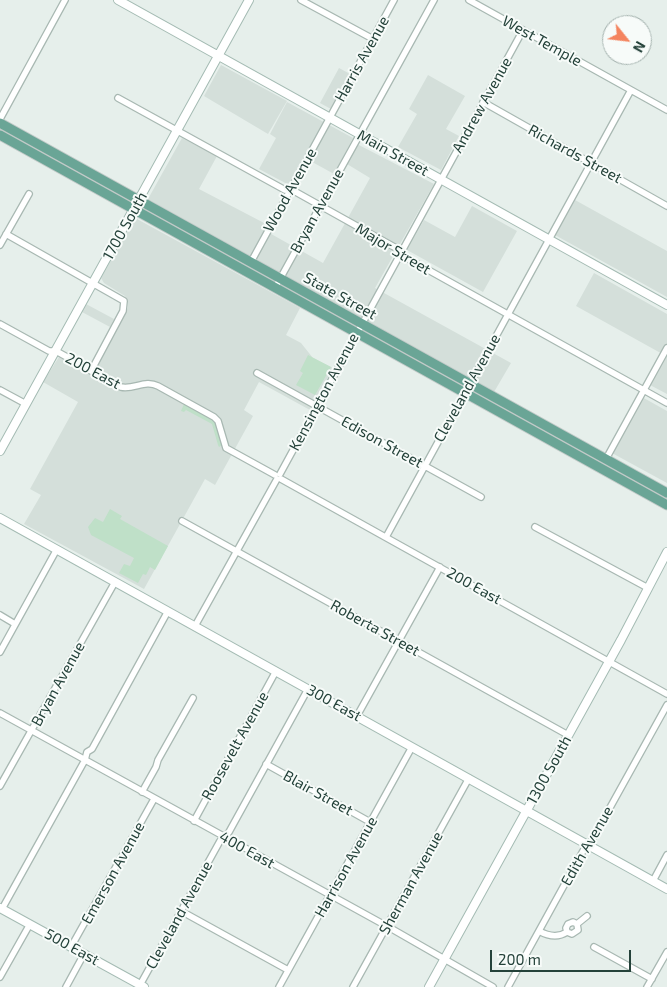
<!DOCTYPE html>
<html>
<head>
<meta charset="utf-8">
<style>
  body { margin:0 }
  #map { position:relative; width:667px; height:987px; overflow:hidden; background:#e6efeb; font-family:"Exo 2",sans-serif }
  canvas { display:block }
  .north { position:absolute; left:602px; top:15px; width:50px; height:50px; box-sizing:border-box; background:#f7fbf9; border:1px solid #a3b1ad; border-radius:50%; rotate:119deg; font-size:14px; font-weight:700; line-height:20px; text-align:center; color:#24423a }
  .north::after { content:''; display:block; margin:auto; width:18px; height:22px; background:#f4845f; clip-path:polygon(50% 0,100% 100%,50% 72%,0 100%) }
  .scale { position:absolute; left:490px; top:950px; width:141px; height:22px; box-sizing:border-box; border:2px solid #24423a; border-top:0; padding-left:6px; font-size:15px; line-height:18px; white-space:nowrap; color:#24423a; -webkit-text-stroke:4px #f7fbf9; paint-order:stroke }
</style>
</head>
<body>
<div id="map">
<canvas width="667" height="987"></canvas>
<div class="north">N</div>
<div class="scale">200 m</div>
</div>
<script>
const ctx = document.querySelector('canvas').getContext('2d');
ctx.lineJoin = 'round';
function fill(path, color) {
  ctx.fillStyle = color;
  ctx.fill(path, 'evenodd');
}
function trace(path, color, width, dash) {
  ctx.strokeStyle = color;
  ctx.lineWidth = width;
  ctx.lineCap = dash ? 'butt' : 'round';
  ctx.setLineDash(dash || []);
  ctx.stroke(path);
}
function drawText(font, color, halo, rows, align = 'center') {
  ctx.font = font + ' "Exo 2",sans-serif';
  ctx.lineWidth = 4;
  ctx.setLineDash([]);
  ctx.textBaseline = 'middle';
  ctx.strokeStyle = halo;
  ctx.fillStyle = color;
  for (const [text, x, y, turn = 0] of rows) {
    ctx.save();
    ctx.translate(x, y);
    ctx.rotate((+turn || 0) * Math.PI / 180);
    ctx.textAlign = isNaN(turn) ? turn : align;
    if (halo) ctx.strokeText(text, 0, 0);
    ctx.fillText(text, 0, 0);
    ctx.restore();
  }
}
const built = new Path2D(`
  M221,65L287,101L268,134L204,96Z
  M339,68L350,74L331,109L320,103Z
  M428,75L465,96L446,129L459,136L441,170L398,147L417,114L409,109Z
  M287,102L353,138L334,174L305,158L289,185L259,169L276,138L270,134Z
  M182,138L217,156L199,189L266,224L264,230L323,263L370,178L347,164L357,144L434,184L375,288L511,363L494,392L148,199Z
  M575,200L667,251V297L555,235Z
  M472,206L517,231L483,292L407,250L424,220L455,237Z
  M137,219L300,308L286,335L301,343L313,358L333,368L310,410L259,382L244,410L253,416L215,485L205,479L144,589L24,524L41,495L30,489L78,402L43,382L59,357L92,374L128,308V302L125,296L104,283L101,278L134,220Z
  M594,273L667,314V394L650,385L666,356L576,306Z
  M86,304L114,319L110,327L82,312Z
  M642,397L667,411V483L612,453Z`);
const green = new Path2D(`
  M308,355L331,367L315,395L296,385L303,373L300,371Z
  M184,404L215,421L222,445L219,447L218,445L212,424L186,410L184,412L181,411Z
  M110,509L122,516L120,519L168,546L155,570L150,567L146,575L143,574L138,583L119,573L124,564L130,566L134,558L91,535L88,527L95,518L103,522Z`);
const street = new Path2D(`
  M301,0L373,39
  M469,0L667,110
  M118,98L285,190L294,191L396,248L405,257L667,403
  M483,102L667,206
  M0,119L65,0
  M6,234L124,301L123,311L91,371
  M0,245L29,194
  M251,262L394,0
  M275,288L434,0
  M0,324L49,351H56L121,387C134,390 145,379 158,386L214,417L218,421L226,448L275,475
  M257,373L481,497
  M0,390L26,404
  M606,459L667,348
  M280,474L523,30
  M281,479L667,694
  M182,521L568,735
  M535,527L648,588
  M386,537L631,90
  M0,615L15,624
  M195,626L277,479
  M0,652L57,549
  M0,713L392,929L493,987
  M357,716L440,567
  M266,764L370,822
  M0,786L115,582
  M142,792L156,767L158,760L193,698
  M194,821L276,671
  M653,881L667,855
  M2,909L85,760L87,752L92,749L168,611
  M181,911L288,970
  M577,924L587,916
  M539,931C548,936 558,938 567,932L572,934L578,930L577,924
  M567,932L566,928L568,924L573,922L577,924
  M71,947L154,799
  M594,947L652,979
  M0,977L30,924
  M140,985L220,841L229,832L308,689
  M66,987L84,954
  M279,987L412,747
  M353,987L469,778
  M508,987L583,851L592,840L667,705
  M647,987L667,952`);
const secondary = new Path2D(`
  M118,0L667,305
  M0,451L249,0
  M0,518L667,889
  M0,908L144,987
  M429,987L621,640L667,552`);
const primary = new Path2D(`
  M0,123L667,493
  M0,135L667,505`);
const streetNames = [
  ["West Temple",542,41,29],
  ["Harris Avenue",362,59,-61],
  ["Andrew Avenue",482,105,-61],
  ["Main Street",393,153,29],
  ["Richards Street",575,154,29],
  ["Wood Avenue",290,190,-61],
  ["Bryan Avenue",317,211,-61],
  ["1700 South",125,226,-61],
  ["Major Street",393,249,31],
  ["State Street",340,296,29],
  ["200 East",93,371,28],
  ["Cleveland Avenue",467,388,-61],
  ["Kensington Avenue",324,392,-62],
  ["Edison Street",382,442,29],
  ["200 East",474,586,29],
  ["Roberta Street",375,628,29],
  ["Bryan Avenue",58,684,-61],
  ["300 East",334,703,29],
  ["Roosevelt Avenue",235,746,-61],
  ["1300 South",549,770,-61],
  ["Blair Street",318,793,29],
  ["Edith Avenue",587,846,-60],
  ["400 East",247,850,29],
  ["Harrison Avenue",346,867,-61],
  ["Emerson Avenue",113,873,-61],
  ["Sherman Avenue",411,883,-61],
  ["Cleveland Avenue",179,915,-61],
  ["500 East",72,947,29]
];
fill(built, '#d4dfda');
fill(green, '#bfe0c8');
trace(street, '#a8b8b2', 8);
trace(secondary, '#a4bbb3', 10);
trace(primary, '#c2cac8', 11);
trace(street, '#fff', 5.5);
trace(secondary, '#fff', 8);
trace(primary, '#6aa596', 9);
drawText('15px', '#24423a', '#f7fbf9', streetNames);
</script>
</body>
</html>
